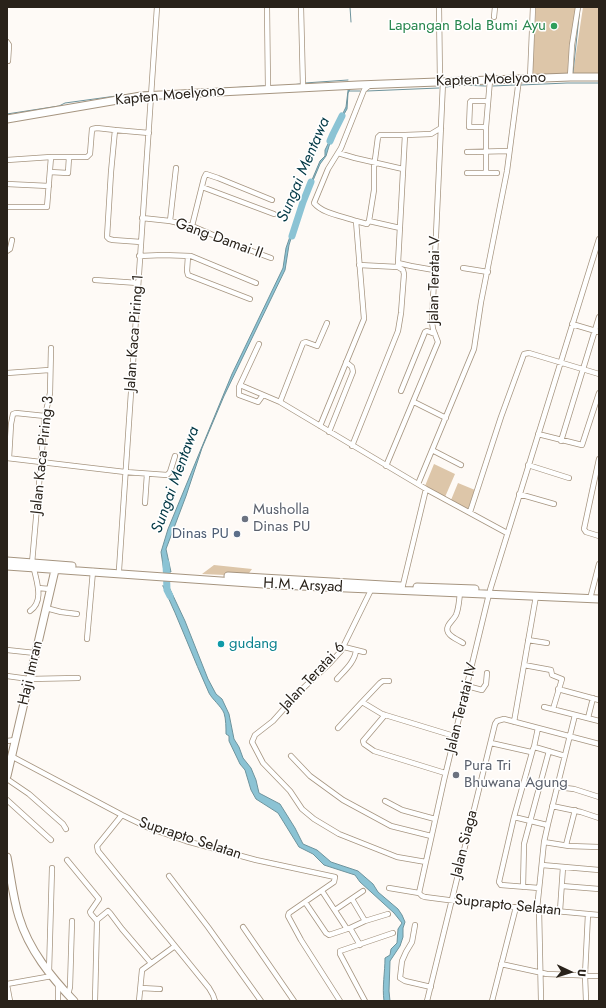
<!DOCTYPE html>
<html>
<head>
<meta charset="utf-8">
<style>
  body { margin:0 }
  #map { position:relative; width:606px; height:1008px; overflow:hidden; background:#fefaf6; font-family:Jost,sans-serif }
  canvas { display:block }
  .frame { position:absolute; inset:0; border:8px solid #29221a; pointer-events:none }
  .north { position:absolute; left:550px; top:952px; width:40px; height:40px; -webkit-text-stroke:3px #fff; paint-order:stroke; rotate:94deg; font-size:11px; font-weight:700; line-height:16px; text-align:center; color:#29221a }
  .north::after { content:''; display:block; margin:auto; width:14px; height:18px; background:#29221a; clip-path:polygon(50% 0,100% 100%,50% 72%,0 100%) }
</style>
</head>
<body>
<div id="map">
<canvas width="606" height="1008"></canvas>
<div class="frame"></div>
<div class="north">U</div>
</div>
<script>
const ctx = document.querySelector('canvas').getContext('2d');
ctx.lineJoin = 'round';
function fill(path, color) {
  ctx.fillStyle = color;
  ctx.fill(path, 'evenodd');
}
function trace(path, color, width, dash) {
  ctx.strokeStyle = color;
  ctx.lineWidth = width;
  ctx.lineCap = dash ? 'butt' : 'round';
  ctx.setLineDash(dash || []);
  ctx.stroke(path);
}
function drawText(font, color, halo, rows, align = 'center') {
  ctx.font = font + ' Jost,sans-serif';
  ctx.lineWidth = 3;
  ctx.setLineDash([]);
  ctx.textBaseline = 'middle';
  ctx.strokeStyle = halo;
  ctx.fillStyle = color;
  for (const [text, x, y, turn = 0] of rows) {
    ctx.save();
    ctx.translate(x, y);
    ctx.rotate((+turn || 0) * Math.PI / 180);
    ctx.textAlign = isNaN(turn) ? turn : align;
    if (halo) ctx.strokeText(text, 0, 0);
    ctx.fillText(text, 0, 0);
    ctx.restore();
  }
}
const green = new Path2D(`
  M536,7H576L570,45L568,75L532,76Z
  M583,7H599V75L573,74Z
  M434,464L455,474L445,497L425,486Z
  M458,483L475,490L468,509L451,500Z
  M214,565L252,569L247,576L202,574Z`);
const water = new Path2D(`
  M347,87L350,89L348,93L347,109L333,133L326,156L320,164L298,216L289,245L285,270L224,396L202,448L186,496L166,549L171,572H164L161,552L168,529L232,374L283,268L286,248L301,205V201L306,194L320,161L325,156V150L346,107L348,91Z
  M163,586L169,587L185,621L208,679L216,694L222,699L229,714L234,739L239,747L243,758L251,768L256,780L259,793L280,804L295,828L303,844L317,850L331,862L358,871L373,884L378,892L398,909L402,915L405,922L403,928V937L400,946L390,961L389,991L390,1001H384C382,987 385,972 385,958L390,955L391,949L397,943L398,929L402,923L394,913L360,882L355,875L324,865L313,854L299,847L278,813L256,799L251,790L245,770L240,764L229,741V736L226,734C226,728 226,719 224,713C221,706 212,699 209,693C193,658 180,622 163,586Z`);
const stream = new Path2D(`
  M350,7L351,22
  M573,73L580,7
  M305,83L348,80
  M292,85L300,84
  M521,85L567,83H599
  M493,86L515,85
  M446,87L462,85L486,86
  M349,91H360
  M367,91L439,88
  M144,92H148
  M155,92L264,86
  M7,114L59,106L65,103L138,93`);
const river = new Path2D(`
  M330,141L333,134L342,116
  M292,236L303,202L311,182
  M166,563L167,590L170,596`);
const street = new Path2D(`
  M267,7L268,89
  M301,7L303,87
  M439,7L440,82
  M494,17L495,7
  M7,42L9,45L8,61
  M570,77L572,45L578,7
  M530,78L533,7
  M486,127H469L470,102L471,101H488
  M467,152L509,151
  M338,153L355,158L403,169
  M7,160L51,157H87L90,154L92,129L97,128L115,130
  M50,172L68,173L69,157
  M467,173H497
  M486,173V127L490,80
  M7,184L49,186
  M202,187L274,214
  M7,207H47L51,157
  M142,218L170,221L192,226L241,247L271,258
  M170,221L176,168
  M356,221C343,216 323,214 314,203L328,169L341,148L364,90L370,85
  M369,221L400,228
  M192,226L204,178L206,174L218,178L272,200
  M141,242L113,240L109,239L107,237L111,172L115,130L149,133
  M7,251L10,249L12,240
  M139,256L163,255L191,256L256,283
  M188,256L187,271L188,275L250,299
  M398,263L411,266L434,270
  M359,265L398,267
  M463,268L488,272
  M95,280L138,283
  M572,324L599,332
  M259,344L239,387V395L258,402L263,395
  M7,373L49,370
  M240,385L280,402L426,489L402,589
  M401,391L425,332L427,331L435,334
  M280,402L303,343L306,342L317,346L327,323
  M414,402L446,418
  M320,426L364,319L356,221L367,224L369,221L374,190V167L378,137L380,135H405
  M329,432L353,372L352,367L346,362
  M538,434L582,445L599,393
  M561,441L599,317
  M352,446L398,331L401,313L404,274L403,270L398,267V263L405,135L431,134L441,128
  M432,450L461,465
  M7,458L125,472L167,475L170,472L175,456
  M9,458L11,424L13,414L16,413L45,416
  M599,459L584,529L586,532L599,536
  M528,465L569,478
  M386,466L438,342L433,329L432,322L443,82
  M418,484L474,349L481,302L507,171L519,79
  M426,489L507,533
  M519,494L554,504
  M145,503L147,474
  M470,512L501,417L524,354L529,353L599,374
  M32,563L41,462L45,416L50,393L51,348
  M119,570L157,7
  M38,588L50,589
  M371,590L341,651L330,663L298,693L273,721L255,735L252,742L263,763L290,791L302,809L314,819L339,834L397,857L426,862
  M490,590L599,239
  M460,593C459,600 459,608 456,615C454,619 450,622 448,626C444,635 457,639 463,643
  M591,595L599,564
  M46,608L61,612L77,614
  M30,611C44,601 37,583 34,569
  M87,639L93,571
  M528,640L547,643
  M344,647L364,652
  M7,650L35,653
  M524,665L551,670L552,675L562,679L553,709
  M7,676L29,679L78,678
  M337,679C344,671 355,662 356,650
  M467,686L482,690L486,684L487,673
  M558,689L599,700
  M362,702L380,683L383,681H389
  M544,707L599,721
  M385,715L363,741L364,744L374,751L445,773
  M588,718L593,698
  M514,722L536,596
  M338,728L362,702L382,714L454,736
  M7,741L15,740
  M491,743L531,752
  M534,747L538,728
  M11,756L122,815L149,828L186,841L256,860L335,877L334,882L289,913L288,916L301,940L340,1001
  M291,756L310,776L343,800L391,826L431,836
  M7,779L29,794L63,824L66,829
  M557,787L574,789L599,797
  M7,800L51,840
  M385,801L402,810L435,819
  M552,806L581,812L599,818
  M122,815L97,846L98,851L209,988L213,995L215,1001
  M514,817L547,825
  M544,842L569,846L599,847
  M566,845L575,810
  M67,860L99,899L90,912L91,914L97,921L95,1001
  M542,865L599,870
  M169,876L208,927L261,1001
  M562,886L599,889
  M523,887L524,844L549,751
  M389,888L419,893L422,896L425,897L479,904L599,915
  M539,888L501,885L499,882L514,817L533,749L534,747L538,748L565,756
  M322,891L347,929
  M419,893L444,780L489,594
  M352,899L365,921
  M305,902L326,933L329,935L350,928L365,921L388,914
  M537,909L544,842L548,824L575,715
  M539,909L541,1001
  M335,910L363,891
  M560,911L563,867
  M97,920L108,911L110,913L122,929L151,963
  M415,925L412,942L406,952L402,961L400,978L405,981L431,987
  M243,927L294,1001
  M350,928L360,945
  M501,964L547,974L599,976
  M49,972L52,868
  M7,984L52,976
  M7,985L10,1001
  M141,988L160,989
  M68,995L70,987L72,921
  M58,1001V985
  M139,1001L142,970L175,946
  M365,1001L340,954V951L393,933
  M427,1001L495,724L497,721L504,719L599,744
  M492,1001L516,907
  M586,1001L585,975L588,914`);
const secondary = new Path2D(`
  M7,119L141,96L358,85L570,77H599
  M7,561L72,566
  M7,566L278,585L599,599
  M228,576L401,586
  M417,587L475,589
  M7,776L55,570
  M7,857C11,877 13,898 19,917C29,950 51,977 74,1001`);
const markers = [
  [554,26,4,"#2e9e5b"],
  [245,519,4,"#6b7280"],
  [237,534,4,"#5c6f8a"],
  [221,644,4,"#0f9aa8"],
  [456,775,4,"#6b7280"]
];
const leisureNames = [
  ["Lapangan Bola Bumi Ayu",546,26]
];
const streetNames = [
  ["Kapten Moelyono",491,80,-2],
  ["Kapten Moelyono",170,96,-5],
  ["Gang Damai II",219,239,20],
  ["Jalan Teratai V",435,280,-89],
  ["Jalan Kaca Piring 1",135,333,-86],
  ["Jalan Kaca Piring 3",43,455,-84],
  ["H.M. Arsyad",303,586,3],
  ["Haji Imran",31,673,-77],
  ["Jalan Teratai 6",313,677,-47],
  ["Jalan Teratai IV",462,708,-76],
  ["Suprapto Selatan",190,839,18],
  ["Jalan Siaga",465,844,-76],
  ["Suprapto Selatan",508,906,6]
];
const worshipNames = [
  ["Musholla",253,510],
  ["Dinas PU",253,527],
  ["Pura Tri",464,766],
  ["Bhuwana Agung",464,783]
];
const serviceNames = [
  ["Dinas PU",229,534]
];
const cultureNames = [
  ["gudang",229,644]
];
const waterNames = [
  ["Sungai Mentawa",304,170,-67],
  ["Sungai Mentawa",176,480,-70]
];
fill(green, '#ddc6a9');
fill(water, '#8bc3d4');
trace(water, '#6e939c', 1);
trace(stream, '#6e939c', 1);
trace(river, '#8bc3d4', 7);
trace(street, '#a69580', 6);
trace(secondary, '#a69580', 9);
trace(street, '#fff', 4.5);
trace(secondary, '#fff', 7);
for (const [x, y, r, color] of markers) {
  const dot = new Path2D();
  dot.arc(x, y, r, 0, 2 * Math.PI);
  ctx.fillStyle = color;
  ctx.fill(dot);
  trace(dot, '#fff', 1.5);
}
drawText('15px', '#27864d', '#fff', leisureNames, 'right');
drawText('15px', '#29221a', '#fff', streetNames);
drawText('15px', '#5b616d', '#fff', worshipNames, 'left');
drawText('15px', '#4e5e75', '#fff', serviceNames, 'right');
drawText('15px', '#0d838f', '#fff', cultureNames, 'left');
drawText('italic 16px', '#023845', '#fff', waterNames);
</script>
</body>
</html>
